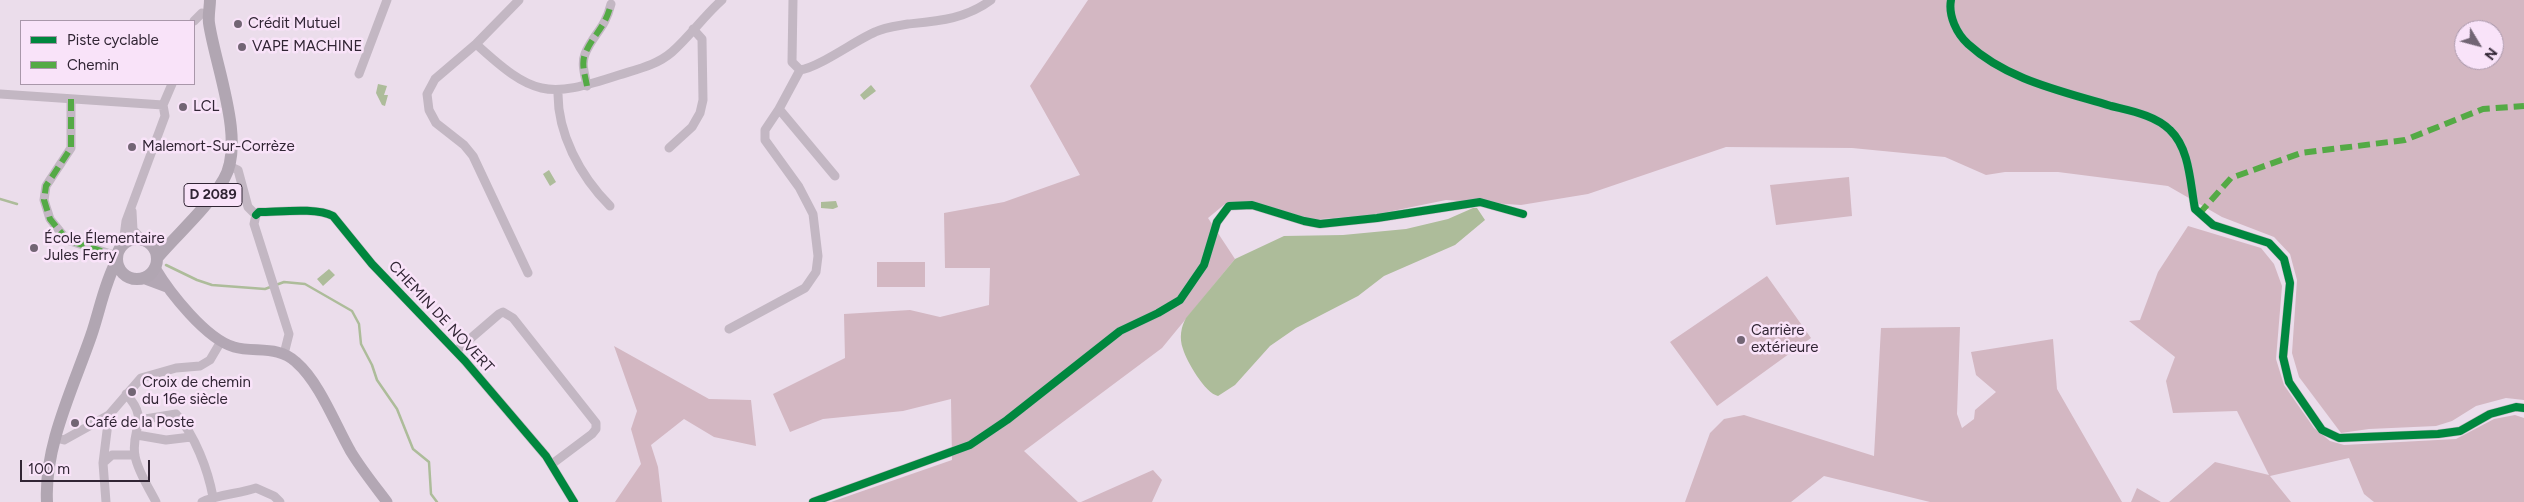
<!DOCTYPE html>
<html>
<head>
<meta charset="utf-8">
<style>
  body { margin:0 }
  #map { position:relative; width:2524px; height:502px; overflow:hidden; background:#ebddeb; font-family:Figtree,sans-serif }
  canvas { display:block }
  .legend { position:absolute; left:20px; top:20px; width:175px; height:65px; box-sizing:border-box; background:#f9e3f9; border:1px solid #a997aa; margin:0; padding:6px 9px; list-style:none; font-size:15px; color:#312534 }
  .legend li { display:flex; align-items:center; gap:10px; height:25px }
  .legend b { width:25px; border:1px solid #a997aa }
  .north { position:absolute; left:2454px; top:20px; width:50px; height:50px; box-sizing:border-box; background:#f9e3f9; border:1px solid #a997aa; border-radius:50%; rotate:127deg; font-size:14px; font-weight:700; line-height:20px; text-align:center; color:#312534 }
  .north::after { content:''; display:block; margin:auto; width:18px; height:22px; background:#726574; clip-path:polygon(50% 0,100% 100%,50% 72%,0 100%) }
  .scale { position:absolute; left:20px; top:460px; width:130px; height:22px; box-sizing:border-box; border:2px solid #312534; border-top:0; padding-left:6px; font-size:15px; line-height:18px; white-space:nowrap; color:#312534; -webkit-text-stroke:4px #f9e3f9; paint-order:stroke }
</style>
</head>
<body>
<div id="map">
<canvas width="2524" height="502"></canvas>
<ul class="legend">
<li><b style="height:6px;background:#00873e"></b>Piste cyclable</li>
<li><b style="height:6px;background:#54aa45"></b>Chemin</li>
</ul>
<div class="north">N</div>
<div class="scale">100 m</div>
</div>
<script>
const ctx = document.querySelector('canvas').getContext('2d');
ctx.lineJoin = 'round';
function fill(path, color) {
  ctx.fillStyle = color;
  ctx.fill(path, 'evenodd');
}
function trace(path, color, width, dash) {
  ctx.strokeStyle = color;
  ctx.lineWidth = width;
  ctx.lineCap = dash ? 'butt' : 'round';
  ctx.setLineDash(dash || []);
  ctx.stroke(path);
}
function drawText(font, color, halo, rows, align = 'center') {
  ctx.font = font + ' Figtree,sans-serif';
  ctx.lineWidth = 5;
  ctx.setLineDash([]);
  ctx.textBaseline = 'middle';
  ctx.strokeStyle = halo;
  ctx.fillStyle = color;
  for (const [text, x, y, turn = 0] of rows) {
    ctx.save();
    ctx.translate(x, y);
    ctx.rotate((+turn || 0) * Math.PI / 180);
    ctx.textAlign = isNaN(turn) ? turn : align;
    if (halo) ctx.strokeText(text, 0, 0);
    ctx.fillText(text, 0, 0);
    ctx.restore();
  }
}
const green = new Path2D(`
  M1088,0H2524V400L2506,398L2476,406L2452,421L2436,426L2369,429L2341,433L2299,377L2292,353L2297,280L2290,254L2274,237L2222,217L2168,186L2058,172H2005L1986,175L1945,157L1852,148L1726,147L1588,194L1521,205L1446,200L1373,215L1308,220L1254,203L1225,204L1208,218L1235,259L1162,348L1024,451L1078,502H831L952,460L951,399L903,411L823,419L790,432L773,394L845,358L844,314L910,310L940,317L989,305L990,268H945L944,213L1004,202L1080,175L1030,86ZM2464,30H2494V60H2464Z
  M1849,177L1852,216L1776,225L1770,185Z
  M2188,226L2261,248L2274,264L2282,286L2276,359L2284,385L2314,428L2330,441L2344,445L2456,439L2494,419L2515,415L2524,418V502H2374L2364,494L2349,458L2270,476L2291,502H2169L2215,462L2269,475L2237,411L2173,413L2166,381L2175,357L2129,321L2140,320L2158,272Z
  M877,262H925V287H877Z
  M1767,276L1811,338L1717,406L1670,342Z
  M1960,327L1957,414L1962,428L1974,419L1975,410L1996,392L1976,375L1971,352L2053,339L2057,389L2122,502H1930L1824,476L1791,502H1685L1710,433L1724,419L1744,415L1874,456L1881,328Z
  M614,346L709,399L751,400L756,446L714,437L684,419L651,445L658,467L662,502H615L641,464L631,429L637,411Z
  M1153,470L1162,480L1152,502H1081Z
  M2137,488L2161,502H2131Z`);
const water = new Path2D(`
  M378,84L387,86L384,95H388L385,106L382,105L376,93Z
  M871,85L876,91L864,100L860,95Z
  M549,170L556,182L550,186L543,174Z
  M836,201L838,207L833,209L821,208V202Z
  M1473,208H1477L1485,220L1455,245L1384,276L1358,296L1296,328L1270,346L1235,385L1218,396C1205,393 1187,362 1183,349C1179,338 1181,327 1186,318L1235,259L1284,236L1343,235L1406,229L1448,219Z
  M329,269L335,275L323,286L317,279Z`);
const stream = new Path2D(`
  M0,199L17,204
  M166,265L197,280L212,285L265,289L284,282L305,284L352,311L359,324L361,344L372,365L377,380L397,409L413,449L429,462L431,494L437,502`);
const minor = new Path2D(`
  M519,0L476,44L435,79L427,94L429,110L436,123L464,145L473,156L528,273
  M793,0L792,62L800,70
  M1951,0C1948,16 1957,34 1968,44C2007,80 2062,91 2111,106C2131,111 2155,115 2170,130C2190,149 2190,183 2195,209L2213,225L2269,243L2284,259L2290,283L2283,357L2289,382L2322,430L2339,438L2438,434L2460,431L2490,414L2516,407L2524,408
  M194,21L202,13
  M476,44C533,96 546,99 619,75C638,69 657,65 672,52C690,36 704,16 722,0
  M800,70C818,68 856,40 875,32C885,27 897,26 908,24C938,21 966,19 991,0
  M800,70L779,109L835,176
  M359,74L387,0
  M587,86C585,75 581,64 585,54C593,34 605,29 611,4
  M558,91C557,133 580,176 610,206
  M0,94L163,105
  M71,99V148L46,186L44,200L50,219L67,240L117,256
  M163,105L172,84
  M669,148L692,127L700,113L703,100L702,39L693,29
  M229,166L238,170L248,207L256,215
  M132,211L133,230L142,239
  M256,215L259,212C279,212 316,207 333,216L372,264L465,361L546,456L574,502
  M256,215L254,224L289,334L284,354
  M123,244L126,221L165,116L163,105
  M729,329L805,288L816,272L818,256L813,214L799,187L765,140V130L779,109
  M456,351L499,314L503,312L513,318L596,423V429L592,434L552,464
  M126,394C151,421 130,428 135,456C138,472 149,488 156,502
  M139,420L176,414C195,435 208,470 213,497
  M137,435L166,440L191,437
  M56,438L64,440L109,415L141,378L176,368L200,366L210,360L220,343
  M103,463L112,455H135
  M106,502L103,463L109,415
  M202,502C219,494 238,494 256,488L274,496L280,502
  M813,502L970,445L1007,420L1120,331L1158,313L1180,300L1204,265L1217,222L1229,206L1252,205L1304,221L1320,224L1377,218L1480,202L1523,214`);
const secondary = new Path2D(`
  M155,268C170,293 206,339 234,347C255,353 278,345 296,362C320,383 335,424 351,452C362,470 375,486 387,502
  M143,278L167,287`);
const primary = new Path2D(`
  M117 259a20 20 0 1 1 40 0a20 20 0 1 1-40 0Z
  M157,258C179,232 206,210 224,179C246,141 215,65 209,23C208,15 210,7 210,0
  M47,502C44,446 73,388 91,336C100,310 104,284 117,260`);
const quiet = new Path2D(`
  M587,86C585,75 581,64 585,54C593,34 605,29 611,4
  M71,99V148L46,186L44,200L50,219L67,240L117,256
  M2199,214L2231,178L2301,153L2405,140L2483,109L2524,106`);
const cycleway = new Path2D(`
  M1951,0C1948,16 1957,34 1968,44C2007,80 2062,91 2111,106C2131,111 2155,115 2170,130C2190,149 2190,183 2195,209L2213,225L2269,243L2284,259L2290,283L2283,357L2289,382L2322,430L2339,438L2438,434L2460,431L2490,414L2516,407L2524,408
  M256,215L259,212C279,212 316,207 333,216L372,264L465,361L546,456L574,502
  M813,502L970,445L1007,420L1120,331L1158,313L1180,300L1204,265L1217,222L1229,206L1252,205L1304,221L1320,224L1377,218L1480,202L1523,214`);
const markers = [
  [238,24,5,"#726574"],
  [242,47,5,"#726574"],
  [183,107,5,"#726574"],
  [132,147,5,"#726574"],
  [34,248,5,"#726574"],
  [1741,340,5,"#726574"],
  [132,392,5,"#726574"],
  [75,423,5,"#726574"]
];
const shields = [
  [213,195,58]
];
const shieldNames = [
  ["D 2089",213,195]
];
const poiNames = [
  ["Crédit Mutuel",248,24],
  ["VAPE MACHINE",252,47],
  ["LCL",193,107],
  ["Malemort-Sur-Corrèze",142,147],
  ["École Élementaire",44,239],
  ["Jules Ferry",44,256],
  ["Carrière",1751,331],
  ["extérieure",1751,348],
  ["Croix de chemin",142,383],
  ["du 16e siècle",142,400],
  ["Café de la Poste",85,423]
];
const streetNames = [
  ["CHEMIN DE NOVERT",441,317,47]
];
fill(green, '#d3b7c2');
fill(water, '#adbc9a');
trace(stream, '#adbc9a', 2.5);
trace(minor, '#c3b7c3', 9);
trace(secondary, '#b3a7b4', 11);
trace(primary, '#b1a6b2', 12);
trace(quiet, '#54aa45', 6, [12, 6]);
trace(cycleway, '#00873e', 8);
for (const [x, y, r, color] of markers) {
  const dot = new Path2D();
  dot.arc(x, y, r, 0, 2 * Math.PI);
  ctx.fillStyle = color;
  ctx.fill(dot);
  trace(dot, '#f9e3f9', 2);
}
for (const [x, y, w] of shields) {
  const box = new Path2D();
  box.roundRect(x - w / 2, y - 11.5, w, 23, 4);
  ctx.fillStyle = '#f9e3f9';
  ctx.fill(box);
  trace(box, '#312534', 1);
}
drawText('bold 14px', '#312534', null, shieldNames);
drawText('15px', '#312534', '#f9e3f9', poiNames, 'left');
drawText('15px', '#312534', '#f9e3f9', streetNames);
</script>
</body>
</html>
